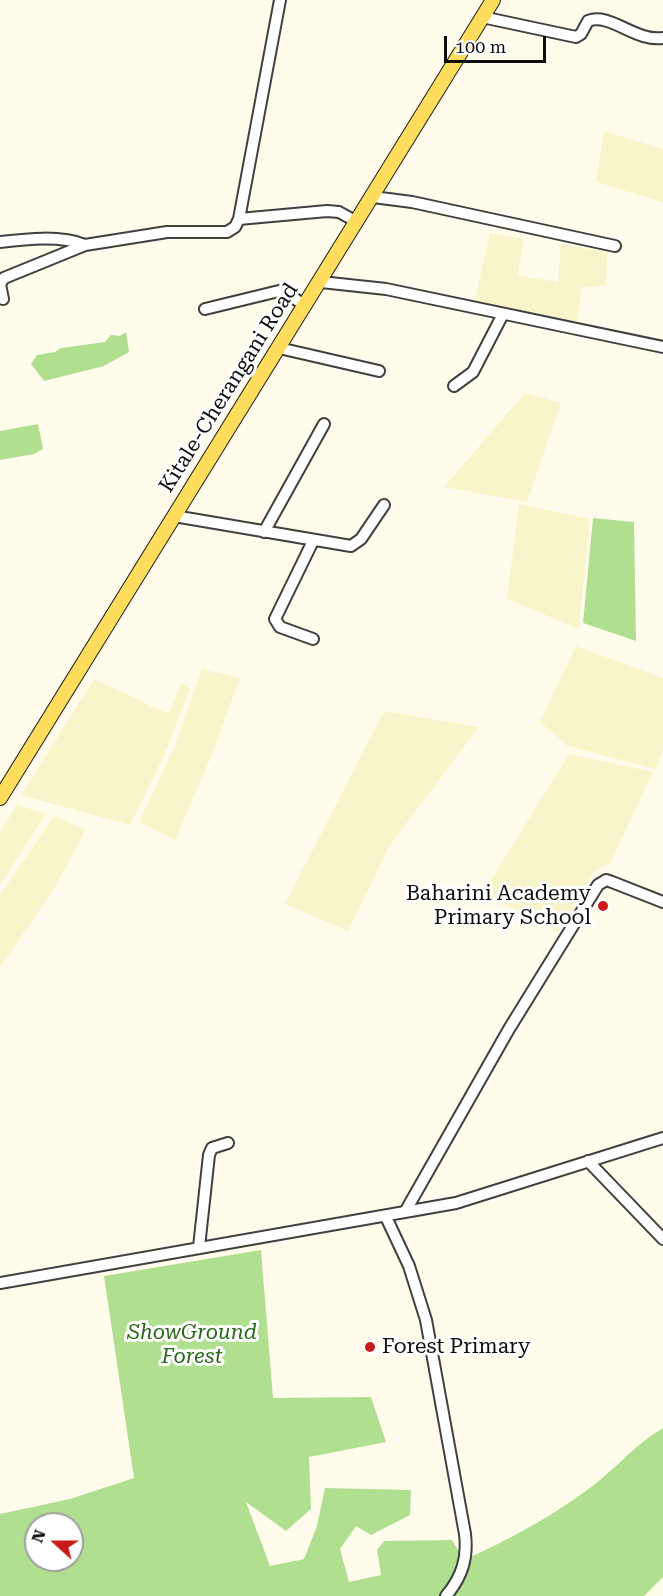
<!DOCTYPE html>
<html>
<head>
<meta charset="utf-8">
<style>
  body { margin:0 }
  #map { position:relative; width:663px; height:1596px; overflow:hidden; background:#fffcec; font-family:"Roboto Serif",serif }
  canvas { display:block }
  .north { position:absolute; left:24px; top:1512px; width:60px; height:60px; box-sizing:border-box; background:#fff; border:2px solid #9e9e9e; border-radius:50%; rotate:291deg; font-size:16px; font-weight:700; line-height:24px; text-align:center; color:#0d0d0d }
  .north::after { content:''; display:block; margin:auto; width:21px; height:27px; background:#c8191b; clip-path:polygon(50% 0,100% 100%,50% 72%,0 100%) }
  .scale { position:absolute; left:444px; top:36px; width:102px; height:27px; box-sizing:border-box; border:3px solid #0d0d0d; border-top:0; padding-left:8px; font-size:18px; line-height:21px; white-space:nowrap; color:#0d0d0d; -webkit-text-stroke:4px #fff; paint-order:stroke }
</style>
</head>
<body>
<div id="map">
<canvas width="663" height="1596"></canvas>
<div class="north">N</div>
<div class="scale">100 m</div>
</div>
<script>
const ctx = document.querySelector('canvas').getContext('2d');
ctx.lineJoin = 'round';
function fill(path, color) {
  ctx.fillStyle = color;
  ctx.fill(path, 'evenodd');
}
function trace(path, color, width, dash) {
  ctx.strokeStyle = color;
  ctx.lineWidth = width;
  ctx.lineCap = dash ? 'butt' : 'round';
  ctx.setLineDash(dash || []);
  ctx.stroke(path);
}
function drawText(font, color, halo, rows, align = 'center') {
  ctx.font = font + ' "Roboto Serif",serif';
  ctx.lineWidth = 6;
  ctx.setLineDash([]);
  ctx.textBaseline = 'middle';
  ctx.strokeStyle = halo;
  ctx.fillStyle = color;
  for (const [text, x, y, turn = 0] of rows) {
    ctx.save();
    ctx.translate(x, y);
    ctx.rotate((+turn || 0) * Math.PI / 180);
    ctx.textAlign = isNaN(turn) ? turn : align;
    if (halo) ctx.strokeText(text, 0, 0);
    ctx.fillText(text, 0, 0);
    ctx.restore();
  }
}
const farmland = new Path2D(`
  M604,131L663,149V202L596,182Z
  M490,233L524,239L518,275L531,278L558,282L561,244L607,252L606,286L582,287L577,324L474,304Z
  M525,393L561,403L527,502L444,487Z
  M519,504L590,519L579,629L507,599Z
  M576,646L663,678V750L656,769L567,746L540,722Z
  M202,669L240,678L211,757L175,840L139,822L174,748Z
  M94,679L169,714L181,683L190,689L164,756L130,825L21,795Z
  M384,711L479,727L390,845L348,931L285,904Z
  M569,754L653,772L610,863L594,872L558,932L483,893Z
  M17,805L46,814L0,885V832Z
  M54,816L86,830L55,887L0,968V895Z`);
const forest = new Path2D(`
  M126,332L129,352L104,366L44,381L31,364L37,355L55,352L61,348L105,342L111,335L120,336Z
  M38,424L43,449L34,454L0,460V431Z
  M593,518L634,522L636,641L583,623Z
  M261,1250L273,1398L371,1397L386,1442L309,1457L311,1509L286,1531L246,1502L270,1566L304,1559L317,1526L325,1488L411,1490L410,1515L371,1535L356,1526L340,1549L349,1582L381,1575L377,1550L384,1541L452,1540L464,1560C510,1539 555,1515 595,1484C619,1465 637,1443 663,1428V1577L644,1596H0V1514L70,1499L134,1478L104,1276ZM36,1524H72V1560H36Z`);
const minor = new Path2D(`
  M482,17L576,37L581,34L588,21C610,12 635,42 663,38
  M373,197L412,202L615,246
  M239,219L327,211L339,212L357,222
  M0,242C26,239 61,235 85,245
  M321,282L386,289L663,347
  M3,299L0,284L4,278L85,245L167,232H227L235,227L239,219L280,0
  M205,309L283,290L305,306
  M279,348L379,371
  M454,386L473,372L503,314
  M174,516L351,546L361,539L384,505
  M264,532L324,424
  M313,639L280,627L275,619L313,541
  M588,1161L663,1239
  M405,1212L509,1029L598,885L606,880L612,882L663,902
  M386,1217L409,1266L426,1320L465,1534C468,1558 462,1577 446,1596
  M199,1247L209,1155L212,1148L228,1143
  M0,1283L456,1203L663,1138`);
const major = new Path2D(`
  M0,798L493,0`);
const markers = [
  [603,906,6,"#c8191b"],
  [370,1347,6,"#c8191b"]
];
const streetNames = [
  ["Kitale-Cherangani Road",229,388,-58]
];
const poiNames = [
  ["Baharini Academy",591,894],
  ["Primary School",591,918],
  ["Forest Primary",382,1347,"left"]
];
const parkNames = [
  ["ShowGround",192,1333],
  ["Forest",192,1357]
];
fill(farmland, '#f8f5ca');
fill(forest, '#b1df90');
trace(minor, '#404040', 14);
trace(major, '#1e1e1e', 16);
trace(minor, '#fff', 10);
trace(major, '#ffdd5c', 14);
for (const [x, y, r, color] of markers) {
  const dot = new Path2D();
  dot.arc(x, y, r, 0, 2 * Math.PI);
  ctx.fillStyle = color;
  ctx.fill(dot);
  trace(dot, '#fff', 2);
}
drawText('21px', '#0d0d0d', '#fff', streetNames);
drawText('21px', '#0d0d0d', '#fff', poiNames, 'right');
drawText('italic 21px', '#266a18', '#fff', parkNames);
</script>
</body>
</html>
